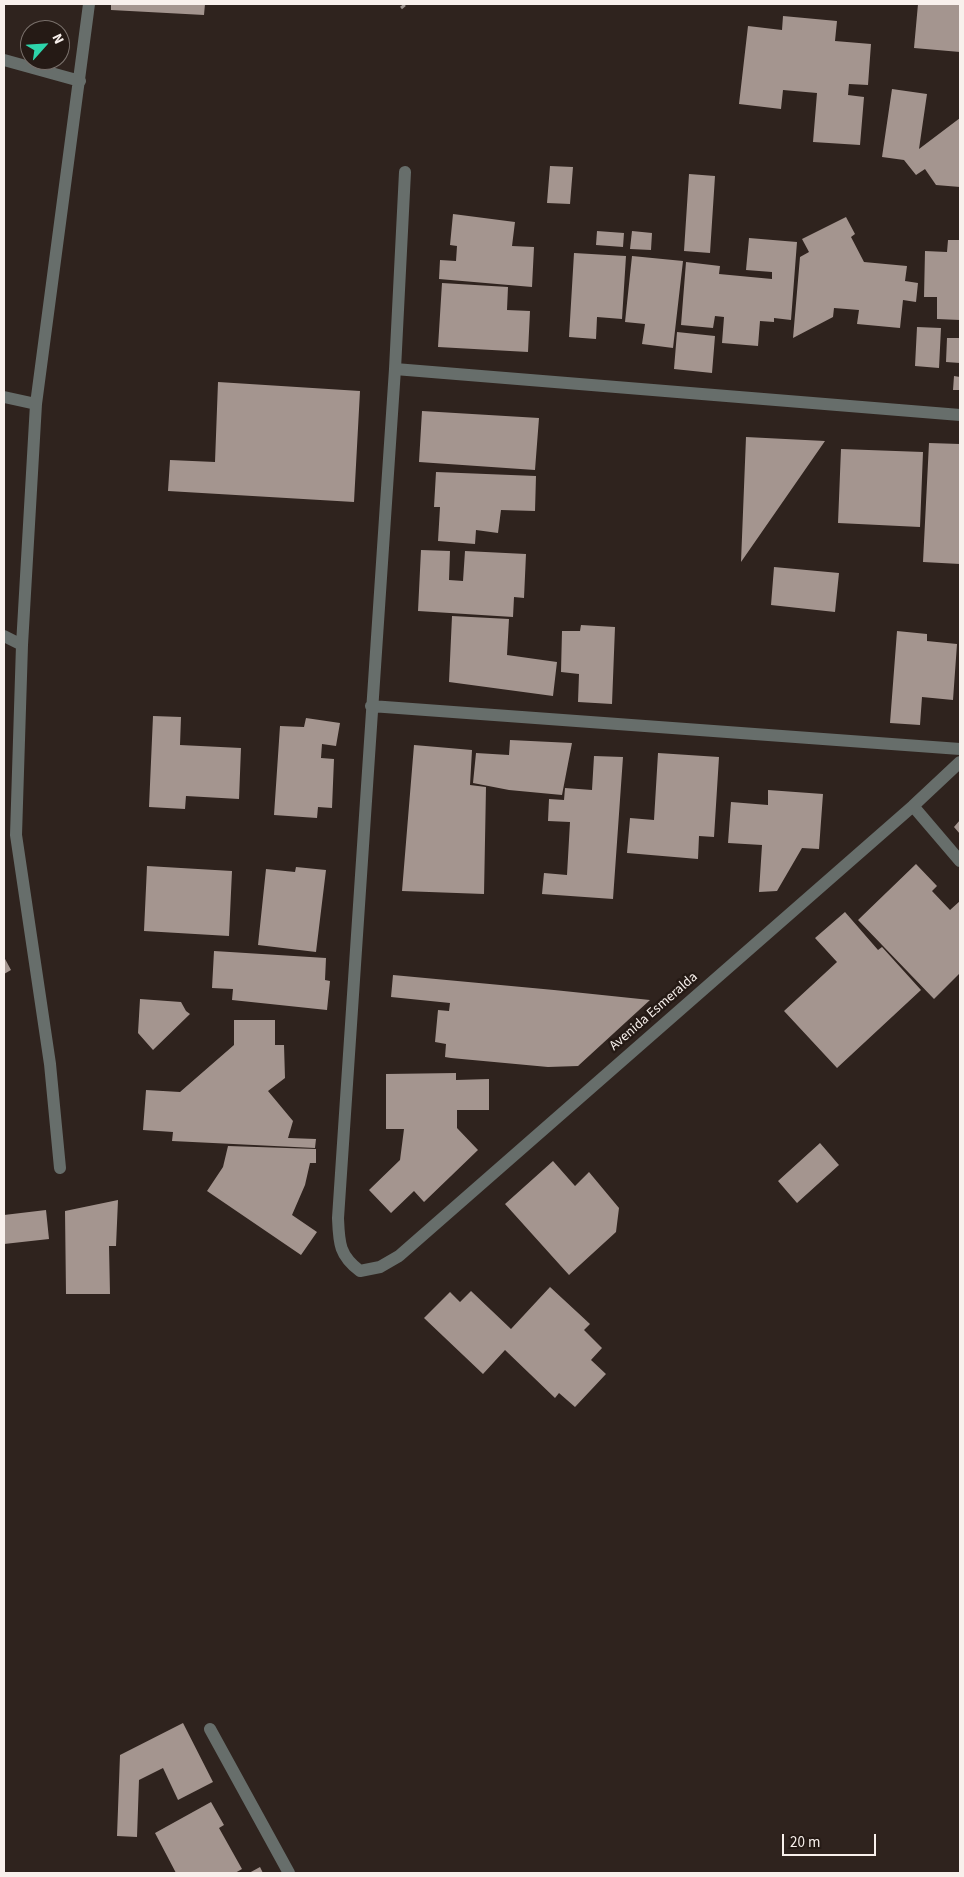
<!DOCTYPE html>
<html>
<head>
<meta charset="utf-8">
<style>
  body { margin:0 }
  #map { position:relative; width:964px; height:1877px; overflow:hidden; background:#2f231e; font-family:"Source Sans 3",sans-serif }
  canvas { display:block }
  .frame { position:absolute; inset:0; border:5px solid #f8f0ec; pointer-events:none }
  .north { position:absolute; left:20px; top:20px; width:50px; height:50px; box-sizing:border-box; background:#251a15; border:1px solid #79706b; border-radius:50%; rotate:64deg; font-size:14px; font-weight:700; line-height:20px; text-align:center; color:#f8f0ec }
  .north::after { content:''; display:block; margin:auto; width:18px; height:22px; background:#2dd5ab; clip-path:polygon(50% 0,100% 100%,50% 72%,0 100%) }
  .scale { position:absolute; left:782px; top:1834px; width:94px; height:22px; box-sizing:border-box; border:2px solid #f8f0ec; border-top:0; padding-left:6px; font-size:15px; line-height:18px; white-space:nowrap; color:#f8f0ec; -webkit-text-stroke:4px #251a15; paint-order:stroke }
</style>
</head>
<body>
<div id="map">
<canvas width="964" height="1877"></canvas>
<div class="frame"></div>
<div class="north">N</div>
<div class="scale">20 m</div>
</div>
<script>
const ctx = document.querySelector('canvas').getContext('2d');
ctx.lineJoin = 'round';
function fill(path, color) {
  ctx.fillStyle = color;
  ctx.fill(path, 'evenodd');
}
function trace(path, color, width, dash) {
  ctx.strokeStyle = color;
  ctx.lineWidth = width;
  ctx.lineCap = dash ? 'butt' : 'round';
  ctx.setLineDash(dash || []);
  ctx.stroke(path);
}
function drawText(font, color, halo, rows, align = 'center') {
  ctx.font = font + ' "Source Sans 3",sans-serif';
  ctx.lineWidth = 5;
  ctx.setLineDash([]);
  ctx.textBaseline = 'middle';
  ctx.strokeStyle = halo;
  ctx.fillStyle = color;
  for (const [text, x, y, turn = 0] of rows) {
    ctx.save();
    ctx.translate(x, y);
    ctx.rotate((+turn || 0) * Math.PI / 180);
    ctx.textAlign = isNaN(turn) ? turn : align;
    if (halo) ctx.strokeText(text, 0, 0);
    ctx.fillText(text, 0, 0);
    ctx.restore();
  }
}
const building = new Path2D(`
  M111,4H205L204,15L111,10Z
  M918,4H960V52L914,48Z
  M783,16L837,21L835,41L871,44L868,85L849,84L848,95L864,97L860,145L813,142L817,93L783,90L781,109L739,104L748,26L782,30Z
  M892,89L927,94L919,149L960,118V187L936,185L925,169L916,175L904,160L882,157Z
  M550,166L573,167L570,204L547,203Z
  M689,174L715,176L710,253L684,251Z
  M453,214L515,222L512,246L534,247L532,287L439,279L440,260L456,261L457,246L450,245Z
  M846,217L855,234L851,237L864,262L907,266L905,281L918,283L916,302L903,300L900,328L857,324L859,310L834,308L833,317L793,338L800,257L809,252L802,239Z
  M597,231L624,233L623,247L596,245Z
  M632,231L652,233L651,250L630,249Z
  M749,238L797,242L791,320L774,318V322L760,321L758,346L722,343L724,317L715,316L713,328L681,325L686,262L720,266L719,274L772,279V272L746,270Z
  M948,240H960V320L937,319V297H924L925,251L947,252Z
  M574,253L626,256L622,319L597,317L596,339L569,337Z
  M632,256L683,261L673,348L642,344L645,324L625,322Z
  M442,283L508,287L507,310L530,311L528,352L438,347Z
  M917,327L941,328L939,368L915,366Z
  M677,332L715,336L712,373L674,369Z
  M947,338H960V363L946,362Z
  M954,376L960,377V390H953Z
  M218,382L360,391L354,502L168,491L170,460L215,462Z
  M422,411L539,418L535,470L419,462Z
  M746,437L825,441L741,562Z
  M929,443L960,444V564L923,562Z
  M841,449L923,452L920,527L838,523Z
  M436,472L536,476L535,511L501,510L498,533L476,530L475,544L438,541L440,507H434Z
  M421,550L450,551L449,580L463,581L465,551L526,554L524,598L514,597L513,617L418,611Z
  M774,567L839,573L835,612L771,605Z
  M452,616L509,619L507,655L557,662L553,696L449,682Z
  M581,625L615,627L612,704L578,702L579,674L561,672L562,631H580Z
  M897,631L927,634V641L957,644L953,700L922,697L920,725L890,723Z
  M153,716L181,717L180,745L241,748L239,799L186,796L185,809L149,807Z
  M306,718L340,723L336,746L322,744L321,758L334,759L332,808L318,807L317,818L274,815L280,726L304,727Z
  M510,740L572,743L562,795L509,790L473,783L476,753L509,755Z
  M414,745L472,750L470,785L486,787L484,894L402,891Z
  M658,753L719,757L714,837L699,836L698,859L627,853L630,818L654,820Z
  M594,756L623,757L613,899L542,894L544,873L567,875L570,822L548,821L549,799L564,800L565,788L592,790Z
  M768,790L823,794L819,849L802,848L777,891L759,892L762,845L728,843L731,802L768,805Z
  M960,820V834L954,827Z
  M916,864L937,886L932,891L950,910L960,901V973L934,999L858,920Z
  M147,866L232,871L229,936L144,931Z
  M296,867L326,870L316,952L258,945L266,869L295,872Z
  M845,912L878,950L882,947L921,990L837,1068L784,1011L837,962L815,938Z
  M214,951L326,958L325,980L330,981L327,1010L232,1000L233,989L212,988Z
  M4,957L11,970L4,974Z
  M393,975L554,990L650,1000L578,1066L548,1067L451,1058L445,1057L446,1044L435,1042L438,1010L449,1011L450,1003L391,997Z
  M140,999L181,1002L186,1011L190,1014L153,1050L138,1033Z
  M234,1020H275V1045H284L285,1078L268,1091L293,1121L288,1138L316,1139L315,1148L172,1141L173,1132L143,1130L146,1090L180,1092L234,1045Z
  M456,1073V1080L489,1079V1110H457V1128L478,1150L424,1202L414,1191L391,1213L369,1190L400,1160L404,1129H386V1074Z
  M820,1143L839,1165L797,1203L778,1181Z
  M228,1146L316,1149V1163H310L305,1185L292,1215L317,1232L301,1255L207,1191L223,1167Z
  M553,1161L575,1186L589,1172L619,1208L616,1232L569,1275L505,1204Z
  M118,1200L116,1246H109L110,1294H66L65,1211Z
  M46,1210L49,1239L4,1244V1215Z
  M550,1287L590,1324L584,1330L602,1348L591,1360L606,1374L575,1407L559,1393L555,1398L505,1350L483,1374L424,1318L450,1292L460,1302L471,1291L511,1329Z
  M183,1723L213,1782L178,1800L163,1768L139,1780L137,1837L117,1836L120,1755Z
  M211,1802L224,1825L219,1828L242,1869L235,1873H176L155,1833Z
  M260,1867L263,1873H249Z`);
const path = new Path2D(`
  M401,8L406,4`);
const minor = new Path2D(`
  M4,60L80,81
  M405,172L395,369L338,1218C339,1243 339,1255 360,1271L380,1267L399,1256L913,806L960,762
  M395,369L960,415
  M4,397L36,404
  M4,636L22,645
  M371,706L960,749
  M913,806L960,861
  M60,1168L50,1064L16,835L22,645L36,404L89,4
  M210,1729L289,1873`);
const streetNames = [
  ["Avenida Esmeralda",654,1012,-41]
];
fill(building, '#a4958f');
trace(path, '#9a918c', 3, [5, 2.5]);
trace(minor, '#676e6b', 12);
drawText('14px', '#f8f0ec', '#251a15', streetNames);
</script>
</body>
</html>
